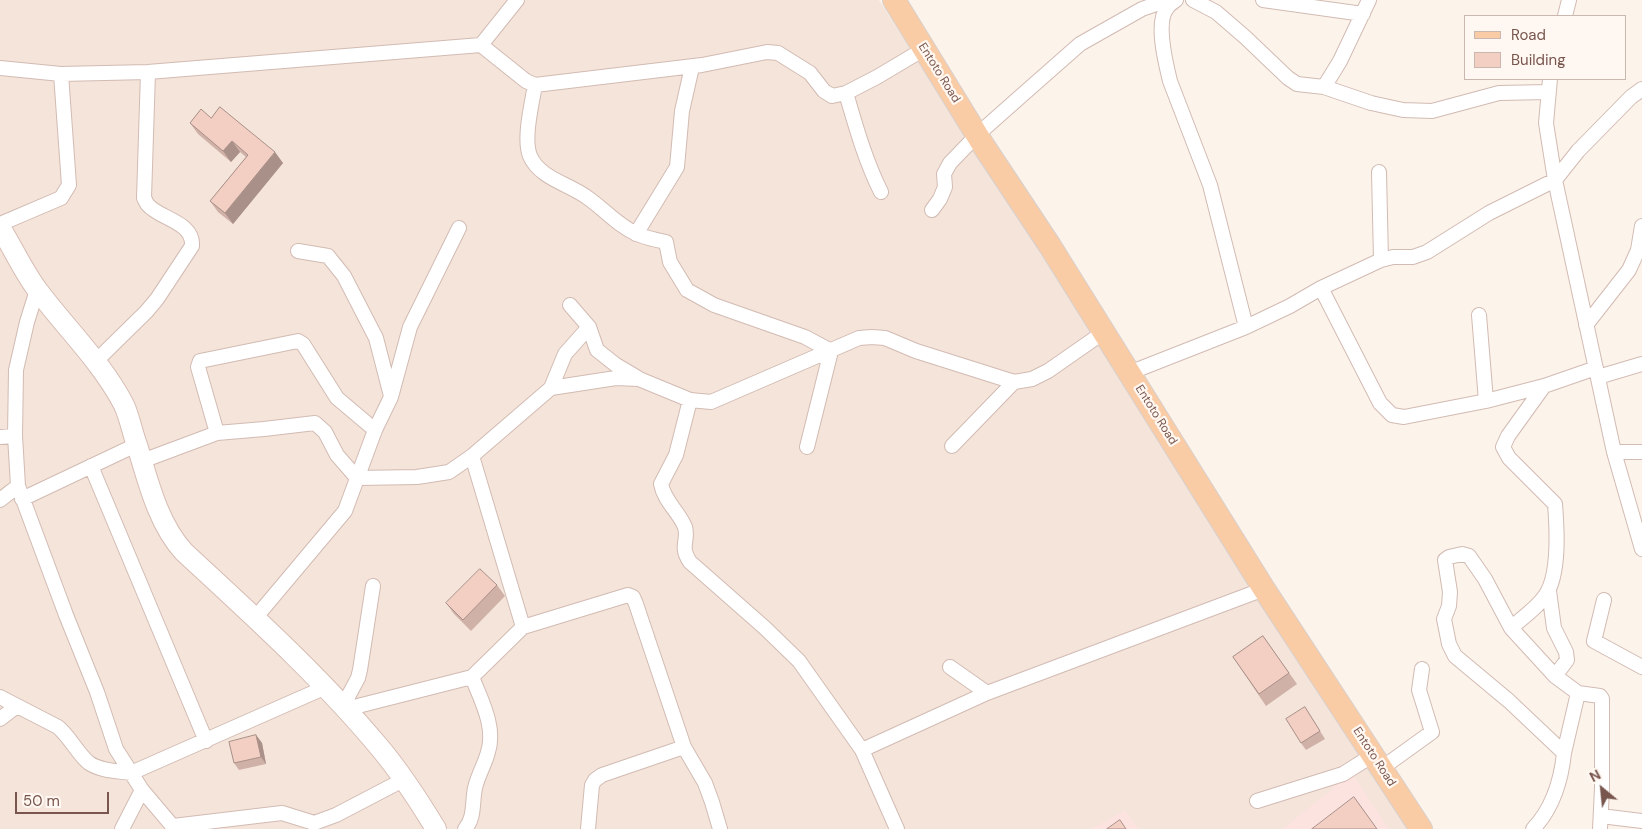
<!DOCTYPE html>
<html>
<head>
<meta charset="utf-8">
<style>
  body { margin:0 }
  #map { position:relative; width:1642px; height:829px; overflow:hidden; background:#fcf3eb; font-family:"DM Sans",sans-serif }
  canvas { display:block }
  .legend { position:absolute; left:1464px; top:15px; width:162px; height:65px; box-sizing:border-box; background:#fff8f2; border:1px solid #c9b7b0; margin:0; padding:6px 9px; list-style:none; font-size:15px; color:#78564e }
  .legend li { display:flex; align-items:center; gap:10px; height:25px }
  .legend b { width:25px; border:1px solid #c9b7b0 }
  .north { position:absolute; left:1577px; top:764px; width:50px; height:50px; -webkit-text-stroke:4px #fff8f2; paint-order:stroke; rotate:332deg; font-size:14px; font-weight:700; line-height:20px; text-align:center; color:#78564e }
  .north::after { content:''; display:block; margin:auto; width:18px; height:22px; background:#78564e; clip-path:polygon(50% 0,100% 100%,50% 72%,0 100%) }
  .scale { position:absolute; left:15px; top:792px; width:94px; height:22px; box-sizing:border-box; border:2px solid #78564e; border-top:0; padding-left:6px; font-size:15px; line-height:18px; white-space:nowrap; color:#78564e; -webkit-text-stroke:4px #fff8f2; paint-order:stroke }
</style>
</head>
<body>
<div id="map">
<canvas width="1642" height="829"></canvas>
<ul class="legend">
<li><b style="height:6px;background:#f9cca6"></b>Road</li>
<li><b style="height:14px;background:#f2cec3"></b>Building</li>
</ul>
<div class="north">N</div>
<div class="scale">50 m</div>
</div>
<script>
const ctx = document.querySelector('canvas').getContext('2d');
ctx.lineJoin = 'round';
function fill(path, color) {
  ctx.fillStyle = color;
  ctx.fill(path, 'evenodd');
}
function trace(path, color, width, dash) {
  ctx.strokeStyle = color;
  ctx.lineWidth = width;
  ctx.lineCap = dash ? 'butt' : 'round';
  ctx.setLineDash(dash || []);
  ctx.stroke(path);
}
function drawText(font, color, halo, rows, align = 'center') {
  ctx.font = font + ' "DM Sans",sans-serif';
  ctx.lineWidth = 4.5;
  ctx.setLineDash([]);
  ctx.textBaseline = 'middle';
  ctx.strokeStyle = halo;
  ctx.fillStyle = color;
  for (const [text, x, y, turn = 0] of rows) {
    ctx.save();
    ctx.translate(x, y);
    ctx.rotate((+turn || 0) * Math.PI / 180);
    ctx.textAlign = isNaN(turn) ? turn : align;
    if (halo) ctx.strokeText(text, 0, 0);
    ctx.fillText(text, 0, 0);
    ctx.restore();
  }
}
const residential = new Path2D(`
  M0,0H879L1410,829H0Z`);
const commercial = new Path2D(`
  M1352,773L1389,829H1282Z
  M1125,810L1139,829H1091Z`);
const street = new Path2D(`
  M1176,0C1173,2 1169,5 1167,8C1155,23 1166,64 1170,81L1210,185L1246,327
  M1193,0L1216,12L1245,37L1288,78L1297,84L1324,87L1371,103L1403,110L1432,111L1499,93L1548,92
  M1263,0L1363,14
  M1565,16L1569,0
  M481,45L526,81L535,85L702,65L767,52L778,53L810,73L824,91L832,96L846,93L877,77L924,49
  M0,68L61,74L148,72L481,45L517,0
  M1550,79L1546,123L1555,180L1614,452L1642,549
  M535,85C532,103 523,139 530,156C540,179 570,184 588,198C604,209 618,226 637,234C646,238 656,240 666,242L670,262L687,290L714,305L805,337L831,351L807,447
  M1324,87L1340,61L1369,0
  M846,93C856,127 865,160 881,192
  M1379,172L1381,260
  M932,210L940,199L945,187L944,174L950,163L977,135L1021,96L1080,44L1142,9L1168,0
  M0,224L61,198L69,185L61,74
  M636,234L677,167L682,111L692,67
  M298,251L328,256L344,276L376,338L391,396
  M1321,288L1380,403L1392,415L1404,417L1486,401L1544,386L1596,368
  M37,290L27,322L16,370L15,436L18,486L66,615L97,692L116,749L142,790L175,829
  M570,305L589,327L597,350L616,365L638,378
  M1479,315L1486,401
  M1586,325L1629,270L1638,250L1642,226
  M95,362L146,312L157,299L192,246C194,222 160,219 148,205C146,203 146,201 144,198L148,72
  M1129,373L1246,327L1290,306L1321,288L1381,260L1393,257H1413L1427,252L1489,213L1555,180L1578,151L1631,97L1642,89
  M1598,377L1642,364
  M551,388L565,354L589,327
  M690,400L676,455L661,484C664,501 679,512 685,527C689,541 679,546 690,562L765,628L799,661L862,750L897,829
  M217,433L198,367L200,361L298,341L303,344L337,398L375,430
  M0,437L15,436
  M952,446L1014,382
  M1614,452H1642
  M472,456L523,627
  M142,461L217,433L264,429L315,423L325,432L337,455L357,478
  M91,466L206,741
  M357,478L417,477L449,472L472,456L551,388L616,378L639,379L690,400L711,402L859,338L872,337L885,338L916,351L1014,382L1032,379L1048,371L1104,332
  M22,499L136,445
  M0,500L18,486
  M1549,591L1554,628L1566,652L1567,660L1555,676
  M1604,600L1594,641L1642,667
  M256,617L345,511L375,430L391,397L410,327L459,228
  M1511,628C1522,618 1537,608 1545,596C1560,575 1557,529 1555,504L1509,458L1503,447L1508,436L1544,386
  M950,667L987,693
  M1578,693L1600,696L1602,699V788L1600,829
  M0,697L58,727C70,737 77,753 89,763C101,771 117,771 131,773L326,687
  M343,706L358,678L360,670L373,586
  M346,709L472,677L523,627L628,595L633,597L636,604L684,747L705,783L712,802L720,829
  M0,719L17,706
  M862,750L987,693L1264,589
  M1382,768L1432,732L1419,690L1422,669
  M1257,801L1343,774L1373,755
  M1601,816L1642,821
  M173,826L282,813L314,823L336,815L403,780
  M122,829L142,790
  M465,829C475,818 472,802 475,788C478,775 485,764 488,752C496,727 481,700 472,677
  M588,829L592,785L595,780L602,775L684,747
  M1533,829C1553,808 1561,782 1564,753L1509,701L1455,656L1449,644L1444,619L1449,606L1450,592L1445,560L1449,557L1462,554L1469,556L1485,579L1511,628L1555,676L1578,693L1564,753`);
const secondary = new Path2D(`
  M0,227C13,248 24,273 39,292C67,329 103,364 124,405C130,418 132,432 137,445C148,481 158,524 184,552C252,615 321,677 380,748C401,773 419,801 436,829`);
const primary = new Path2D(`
  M894,0L985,148L1050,246L1264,589L1421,829`);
const wall = new Path2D(`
  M211,118L283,163L233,224L218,212L210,201L246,157L240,152L231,162L198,134L190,123Z
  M497,585L505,596L471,631L454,614L446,603Z
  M1263,636L1297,684L1266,706L1233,657Z
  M1305,707L1325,739L1306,750L1301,743Z
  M256,735L262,743L266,764L239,770L234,763Z`);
const shadedWall = new Path2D(`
  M232,141L240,152L231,162L223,151Z
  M275,152L283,163L233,224L225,213Z
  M256,735L262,743L266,764L261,757Z`);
const building = new Path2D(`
  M220,107L275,152L225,213L210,201L248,155L232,141L223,151L190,123L201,109L211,118Z
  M480,569L497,585L463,620L446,603Z
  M1263,636L1289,673L1259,694L1233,657Z
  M1305,707L1320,731L1301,743L1286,719Z
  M256,735L261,757L234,763L229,742Z
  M1354,797L1377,829H1312Z
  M1120,820L1126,829H1107Z`);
const streetNames = [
  ["Entoto Road",939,73,58],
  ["Entoto Road",1156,415,58],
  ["Entoto Road",1374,757,57]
];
fill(residential, '#f4e4da');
fill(commercial, '#fce3e0');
trace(street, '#d2bbb3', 16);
trace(secondary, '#d7bcb3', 22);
trace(primary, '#d9d0cd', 24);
trace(street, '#fff', 14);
trace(secondary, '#fff', 20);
trace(primary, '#f9cca6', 22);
fill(wall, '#d0b1a8');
fill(shadedWall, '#a99088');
fill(building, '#f2cec3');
trace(building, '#a99088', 1);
drawText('12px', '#78564e', '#fff8f2', streetNames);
</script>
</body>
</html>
